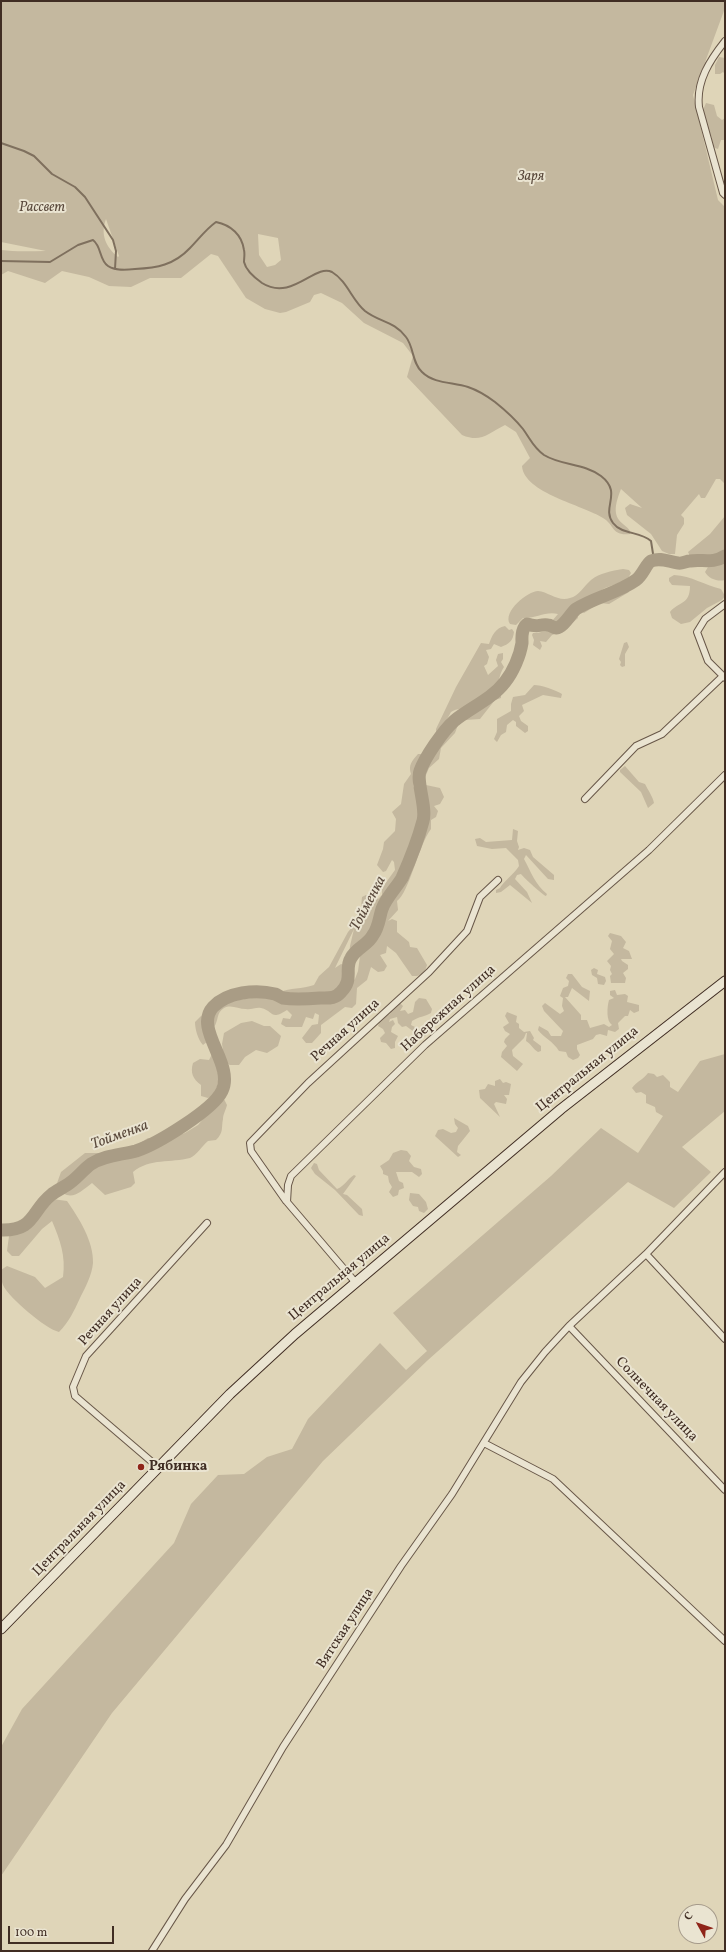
<!DOCTYPE html>
<html>
<head>
<meta charset="utf-8">
<style>
  body { margin:0 }
  #map { position:relative; width:726px; height:1952px; overflow:hidden; background:#dfd5b8; font-family:Vollkorn,serif }
  canvas { display:block }
  .frame { position:absolute; inset:0; border:2px solid #402d23; pointer-events:none }
  .north { position:absolute; left:678px; top:1904px; width:40px; height:40px; box-sizing:border-box; background:#eae4d1; border:1px solid #a69b8b; border-radius:50%; rotate:310deg; font-size:11px; font-weight:700; line-height:16px; text-align:center; color:#402d23 }
  .north::after { content:''; display:block; margin:auto; width:14px; height:18px; background:#8f2418; clip-path:polygon(50% 0,100% 100%,50% 72%,0 100%) }
  .scale { position:absolute; left:8px; top:1926px; width:106px; height:18px; box-sizing:border-box; border:2px solid #402d23; border-top:0; padding-left:5px; font-size:12px; line-height:14px; white-space:nowrap; color:#402d23; -webkit-text-stroke:3px #eae4d1; paint-order:stroke }
</style>
</head>
<body>
<div id="map">
<canvas width="726" height="1952"></canvas>
<div class="frame"></div>
<div class="north">С</div>
<div class="scale">100 m</div>
</div>
<script>
const ctx = document.querySelector('canvas').getContext('2d');
ctx.lineJoin = 'round';
function fill(path, color) {
  ctx.fillStyle = color;
  ctx.fill(path, 'evenodd');
}
function trace(path, color, width, dash) {
  ctx.strokeStyle = color;
  ctx.lineWidth = width;
  ctx.lineCap = dash ? 'butt' : 'round';
  ctx.setLineDash(dash || []);
  ctx.stroke(path);
}
function drawText(font, color, halo, rows, align = 'center') {
  ctx.font = font + ' Vollkorn,serif';
  ctx.lineWidth = 4;
  ctx.setLineDash([]);
  ctx.textBaseline = 'middle';
  ctx.strokeStyle = halo;
  ctx.fillStyle = color;
  for (const [text, x, y, turn = 0] of rows) {
    ctx.save();
    ctx.translate(x, y);
    ctx.rotate((+turn || 0) * Math.PI / 180);
    ctx.textAlign = isNaN(turn) ? turn : align;
    if (halo) ctx.strokeText(text, 0, 0);
    ctx.fillText(text, 0, 0);
    ctx.restore();
  }
}
const green = new Path2D(`
  M1,1H725V8L693,95L718,200L725,207V484L720,479H716L705,498H701L699,494L681,515L684,518V524L677,535L675,554H669L662,551L651,534L627,515L625,508L630,504L642,508L621,489C618,497 612,511 619,520C622,524 627,526 630,531V534C611,536 615,525 603,518C583,505 524,493 522,466L530,458L516,432L505,425C487,434 481,443 462,435L407,377L413,356L403,343L364,323L342,303L321,293L314,295L310,302L286,312L280,313L265,309L246,298L218,256L211,254L181,278H150L131,287L109,286L89,277L62,271L45,283L8,271L1,275V250C16,252 31,251 46,251L1,242ZM106,219L119,256L118,257C106,247 100,235 106,219ZM258,234L278,238L281,260L275,265L267,267L259,255Z
  M719,57L725,58V74L723,72L720,74H715V65Z
  M706,103L714,105L717,116L722,120L725,118V140H721L718,149L715,148C711,143 713,139 710,133C703,119 699,119 706,103Z
  M725,516V580C718,582 709,579 705,572L708,567L713,565V561L695,559L690,556L688,552L710,534Z
  M623,569L629,570L631,573L627,580L605,588L574,608L555,626L547,623L552,621L558,614C545,611 535,619 523,618L516,625L510,624C502,612 528,591 538,591C549,592 558,602 570,598C579,596 584,586 591,580C600,573 611,571 623,569Z
  M674,575C692,576 704,585 721,589L725,596L722,600L707,608L690,622L681,624L672,618L670,612C679,601 690,605 690,586L672,585L669,581V578Z
  M624,589H628L629,592L609,604L600,603L584,613L579,611L577,614L578,618L570,625L563,626L558,633L552,635L546,642L540,641L542,646L540,650L533,645L534,640L532,635L533,633C542,633 548,629 556,631L580,608L587,606L594,601L601,600L605,596L622,592Z
  M505,626L509,630L512,629L514,632C513,641 509,644 501,647L494,644L491,649L486,650L489,657L487,664L484,666L488,675L498,666L496,660L498,654L503,653V659L501,662L504,667C498,675 500,686 493,692C486,697 477,703 469,706C464,709 457,708 451,712L440,732L436,734V729L456,687L481,643L489,644C492,636 495,628 505,626Z
  M627,642L629,647L625,654V666L622,667L620,665L621,662L619,659L624,643Z
  M534,685C541,685 556,690 562,694L561,698L543,695L522,705L524,711L519,716L521,721L528,726V731L525,733L516,726V722L513,720L507,725L506,732L501,735L497,742L494,739L497,732V719L511,711V704L513,697L525,695Z
  M501,691V698L495,700L480,719L465,720L458,725L455,733L441,748L439,759L429,768L423,782L426,785L440,788L444,797L440,804L434,806L438,811L436,817L431,820V829C419,844 409,893 397,901L398,910L388,921L392,919L397,921V932L409,942L410,947L417,948L427,965L424,974L417,976H412L396,953L387,946L386,953L380,955L387,966L384,971L378,972L371,967L367,980L357,988L356,1004L352,1008L345,1007L321,1025V1033L312,1043H306L302,1038L312,1025L318,1024L319,1015L315,1013L313,1019L306,1017L302,1027H286L281,1024L283,1018L290,1019L292,1015L287,1010C270,1021 274,1011 261,1008C256,1007 251,1010 246,1009C238,1009 231,1004 224,1008C216,1013 219,1020 214,1027C191,999 262,999 272,994L286,1002L298,1000L308,1005L313,1000L323,999L329,1002L338,999L346,992L347,986L355,979L358,971L360,956L375,940L385,905L403,877L426,822L429,805L425,793L420,787L422,771L450,730L459,719L474,712L479,706Z
  M434,737L436,738L414,775L413,786L420,799L421,815L400,875L365,939L349,956L350,946L354,929L335,968L341,964L344,965C342,972 344,978 342,984C335,1002 299,996 283,997L279,995L280,992C290,988 302,989 314,985L319,976L329,967L348,932L360,918L362,897L366,895H375L378,899L382,895V888L395,870L394,862L392,860L386,871L383,872L377,865L383,849L384,842L395,831L396,819L392,812L401,804L404,784L411,774C408,765 412,761 418,754H422L427,750Z
  M625,766L639,782L645,784C648,790 653,797 654,803L648,808L641,792L620,772V770Z
  M513,829L518,831L517,841L519,847L518,850L524,848L530,850L533,857L554,875V880L548,879L526,855L524,859C531,872 535,884 547,894L546,896C543,895 524,878 521,874L517,875L515,879L527,892L532,903L510,885L501,892L496,893V890L500,888C502,883 515,873 519,866L518,860L506,848L492,849L477,846L475,839L480,838L486,842L512,840Z
  M610,933L621,936L626,942L623,948L629,951L632,959H621L622,961L628,965V969L623,973L626,978L625,983H611L610,976L612,974L610,970L611,966L607,961L614,954L610,949L612,941L608,936Z
  M594,968L598,970L597,974L605,977L606,981L604,985L598,984L597,978L592,975L591,970Z
  M568,974H572L582,987L590,991L589,1001L572,988L568,997H565L581,1015V1020H587L590,1028L604,1024L609,1027L612,1025C606,1021 607,1007 609,1000L614,998L610,995V991L615,990L617,995L625,994L628,996L627,1002L639,1005V1011L634,1013L630,1010L628,1016H625L618,1023L619,1029L615,1032L608,1030L607,1036L600,1034L596,1035L593,1039L577,1045V1049L580,1055L578,1058L573,1060L568,1057L566,1052L559,1051C553,1041 544,1038 538,1030L539,1026L548,1031L551,1036H561L563,1031L544,1011L542,1006L545,1003L560,1014L564,1011L562,1006L563,998L560,996L563,988L568,986L569,981L566,978Z
  M419,998L426,999L432,1009L431,1013C424,1017 420,1016 412,1021L411,1025L423,1031L426,1036L421,1037L406,1026L402,1027L398,1023L397,1017L390,1019L389,1022L393,1020L395,1024L392,1027L391,1032L398,1036L395,1042V1048L391,1049L386,1043L381,1042L380,1038L385,1033L383,1029L378,1026L380,1020L390,1014L393,1006L400,1003L403,1006L400,1011L405,1010L408,1014L413,1012L415,1002Z
  M507,1012L517,1016L516,1022L519,1024V1028L524,1032L530,1031L534,1038L533,1040L541,1046V1051L538,1052C533,1049 531,1044 526,1041L527,1033H526L524,1038L512,1050L513,1056L523,1064L517,1071L501,1057L502,1052L507,1046L504,1042L505,1039L510,1034L505,1031L503,1027L509,1023L505,1016Z
  M201,1016L207,1020L205,1028L208,1041L203,1045C198,1040 195,1029 195,1022Z
  M252,1021L264,1026H270L281,1036L278,1046L267,1053L256,1050L245,1057L239,1065H230L225,1062L222,1044L224,1033L241,1023Z
  M212,1054C219,1070 221,1080 214,1095L208,1098L201,1096V1085C193,1079 190,1073 193,1063L200,1059L209,1060Z
  M725,1054V1111L682,1147L711,1172L674,1208L628,1182L428,1360L323,1461L112,1713L1,1876V1747L22,1709L174,1543L191,1504L218,1475L244,1474L267,1457L292,1449L308,1419L380,1343L406,1370L427,1351L393,1313L551,1176L601,1128L638,1153L663,1116L656,1112L655,1107L646,1103V1095L641,1092L636,1093L632,1088C637,1081 643,1080 648,1073L654,1074L657,1077L663,1075L670,1082V1087L678,1092L700,1061Z
  M500,1079L503,1083L506,1082L511,1084L509,1095H504L507,1099L506,1104L496,1102L494,1104L500,1117L480,1098L479,1090L485,1089L488,1084L495,1086V1081Z
  M224,1099L227,1105C226,1110 223,1114 223,1119C221,1128 224,1132 216,1140L208,1141C203,1145 196,1156 190,1158C171,1163 150,1158 133,1172L135,1183L131,1187L105,1195L92,1183C78,1194 69,1203 56,1186L61,1172L85,1153H107L135,1146L148,1138L163,1140L185,1133L198,1125L212,1109Z
  M454,1118L468,1126L470,1131L458,1146L457,1152L461,1155L458,1157L435,1136L438,1130L443,1129L451,1133L456,1132L458,1128L455,1124Z
  M401,1150L407,1151L411,1156L409,1161L414,1167L421,1169L422,1174L419,1177L412,1172H396L399,1181L403,1183L404,1188L399,1190L398,1195L393,1197L389,1192L392,1187L389,1182L388,1176L383,1174V1171L380,1166L389,1160L393,1153Z
  M314,1163L317,1164L319,1170L337,1189C345,1186 347,1179 354,1175L356,1176L343,1194L347,1195L362,1209L363,1216L359,1215L335,1190L315,1174L311,1168Z
  M410,1193L419,1194L426,1202L428,1209L424,1213L419,1211L418,1207L413,1206L409,1200Z
  M52,1199L67,1201C79,1218 94,1242 93,1263C92,1275 85,1288 80,1298C74,1311 69,1322 59,1332C46,1329 9,1298 3,1285C1,1281 2,1274 1,1270L7,1266L35,1277L45,1288L63,1277C66,1256 60,1240 52,1221L42,1229L19,1256H12L7,1251L9,1236C25,1230 33,1227 43,1212C47,1207 47,1203 52,1199Z`);
const stream = new Path2D(`
  M1,143L24,151L34,156L52,174L75,187L85,197L113,240L116,251L115,269
  M1,261L50,262L78,245L93,240C102,247 99,260 108,266C115,271 126,270 135,269C157,268 174,265 190,248C199,239 205,230 216,222C231,225 242,235 244,250C245,254 244,258 244,262C246,271 255,278 262,283C292,302 315,263 332,272C347,281 352,300 365,311C379,322 394,321 406,337C414,347 412,363 422,372C434,384 453,382 468,387C477,390 487,396 495,402C505,410 515,419 523,429C531,440 533,447 544,455C562,466 584,463 601,476C623,493 601,507 613,523C622,535 640,531 651,541L654,560`);
const river = new Path2D(`
  M1,1230C35,1231 31,1211 51,1195C57,1190 65,1187 71,1182C78,1177 84,1169 91,1164C105,1155 121,1155 136,1151C157,1144 213,1110 222,1091C235,1064 193,1029 213,1007C227,992 256,989 275,994C278,995 280,997 283,998C295,1000 308,999 320,998C329,998 335,999 341,992C354,979 344,969 351,958C356,948 368,945 373,935C379,927 379,918 382,909C386,898 396,888 402,878C410,860 418,840 423,821C427,808 416,781 420,771C425,757 443,731 454,721C470,708 492,699 505,682C513,672 520,656 522,643C522,637 521,632 525,626L527,624C539,628 538,624 548,625C551,625 553,628 556,628C564,627 570,614 576,609C595,597 618,593 636,580C643,575 646,564 651,561C661,557 669,562 678,563C682,564 686,561 690,561C702,559 713,564 725,556`);
const street = new Path2D(`
  M725,41C710,60 696,81 699,107L723,193L725,195
  M725,678L708,661L697,632L705,619L725,604
  M585,799L636,746L662,734L723,676
  M286,1201L251,1151L250,1143L308,1083L429,972L467,931L480,897L498,880
  M646,1254L725,1339
  M356,1283L287,1202L288,1185L291,1176L425,1045L649,850L725,775
  M569,1326L725,1490
  M484,1443L553,1479L725,1641
  M159,1468L75,1396L73,1387L86,1356L207,1223
  M152,1951L185,1899L226,1845L283,1747L401,1566L452,1494L521,1382L545,1352L569,1326L646,1254L725,1172`);
const secondary = new Path2D(`
  M1,1629L230,1394L295,1334L561,1109L725,981`);
const markers = [
  [141,1467,4,"#8f2418"]
];
const parkNames = [
  ["Заря",531,177],
  ["Рассвет",42,208]
];
const streetNames = [
  ["Набережная улица",449,1009,-42],
  ["Речная улица",346,1031,-42],
  ["Центральная улица",588,1070,-39],
  ["Центральная улица",340,1278,-40],
  ["Речная улица",111,1312,-48],
  ["Солнечная улица",656,1400,46],
  ["Центральная улица",80,1529,-46],
  ["Вятская улица",346,1629,-57]
];
const poiNames = [
  ["Рябинка",149,1467]
];
const waterNames = [
  ["Тойменка",369,904,-62],
  ["Тойменка",120,1136,-20]
];
fill(green, '#c4b89f');
trace(stream, '#7f705e', 2);
trace(river, '#a99c85', 13);
trace(street, '#685748', 8);
trace(secondary, '#402d23', 11);
trace(street, '#eae4d1', 6);
trace(secondary, '#eae4d1', 9);
for (const [x, y, r, color] of markers) {
  const dot = new Path2D();
  dot.arc(x, y, r, 0, 2 * Math.PI);
  ctx.fillStyle = color;
  ctx.fill(dot);
  trace(dot, '#eae4d1', 1.5);
}
drawText('italic 14px', '#5a493c', '#eae4d1', parkNames);
drawText('14px', '#402d23', '#eae4d1', streetNames);
drawText('bold 14px', '#402d23', '#eae4d1', poiNames, 'left');
drawText('italic 15px', '#5a493c', '#eae4d1', waterNames);
</script>
</body>
</html>
